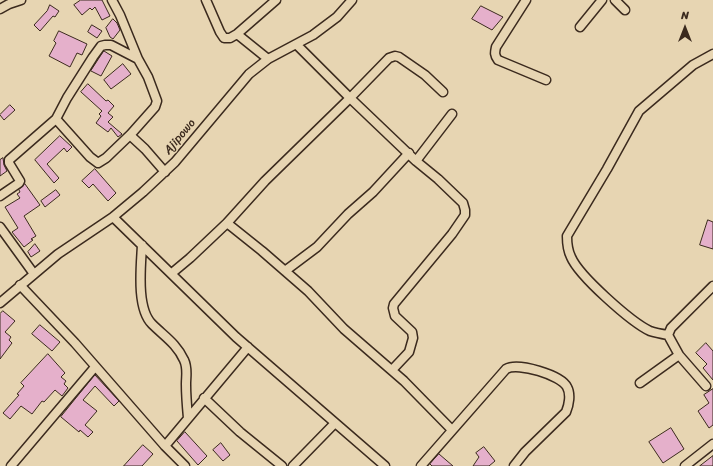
<!DOCTYPE html>
<html>
<head>
<meta charset="utf-8">
<style>
  body { margin:0 }
  #map { position:relative; width:713px; height:466px; overflow:hidden; background:#e7d5b2; font-family:Sriracha,sans-serif }
  canvas { display:block }
  .north { position:absolute; left:665px; top:8px; width:40px; height:40px; -webkit-text-stroke:3px #e7d5b2; paint-order:stroke; rotate:0deg; font-size:11px; font-weight:700; line-height:16px; text-align:center; color:#3b2a1e }
  .north::after { content:''; display:block; margin:auto; width:14px; height:18px; background:#3b2a1e; clip-path:polygon(50% 0,100% 100%,50% 72%,0 100%) }
</style>
</head>
<body>
<div id="map">
<canvas width="713" height="466"></canvas>
<div class="north">N</div>
</div>
<script>
const ctx = document.querySelector('canvas').getContext('2d');
ctx.lineJoin = 'round';
function fill(path, color) {
  ctx.fillStyle = color;
  ctx.fill(path, 'evenodd');
}
function trace(path, color, width, dash) {
  ctx.strokeStyle = color;
  ctx.lineWidth = width;
  ctx.lineCap = dash ? 'butt' : 'round';
  ctx.setLineDash(dash || []);
  ctx.stroke(path);
}
function drawText(font, color, halo, rows, align = 'center') {
  ctx.font = font + ' Sriracha,sans-serif';
  ctx.lineWidth = 3;
  ctx.setLineDash([]);
  ctx.textBaseline = 'middle';
  ctx.strokeStyle = halo;
  ctx.fillStyle = color;
  for (const [text, x, y, turn = 0] of rows) {
    ctx.save();
    ctx.translate(x, y);
    ctx.rotate((+turn || 0) * Math.PI / 180);
    ctx.textAlign = isNaN(turn) ? turn : align;
    if (halo) ctx.strokeText(text, 0, 0);
    ctx.fillText(text, 0, 0);
    ctx.restore();
  }
}
const building = new Path2D(`
  M81,0H102L110,16L102,20L95,7L92,10L90,8L82,15L74,5Z
  M50,5L59,11L55,17L53,16L40,31L34,25L47,11Z
  M481,6L503,17L492,30L472,19Z
  M113,19L117,23L120,30L113,39L110,37L106,28Z
  M92,25L102,31L97,38L88,32Z
  M59,31L87,44L82,55L77,53L70,67L49,56L56,43L54,41Z
  M104,51L112,56L101,76L91,71Z
  M123,64L131,74L111,89L104,80Z
  M88,84L106,101L108,100L114,106L108,113L113,117L108,122L122,134L118,137L111,128L108,132L96,123L101,116L99,114L102,111L81,92Z
  M10,105L15,110L4,120L0,115Z
  M60,136L72,147L67,152L64,148L47,164L59,178L54,183L35,160Z
  M3,158L4,165L7,171L0,176V160Z
  M95,169L116,193L108,201L93,184L89,188L82,181Z
  M25,184L40,205L24,216L36,236L31,239L33,240L24,247L12,232L18,228L5,207L20,198L17,194L20,192L19,190Z
  M56,190L60,195L45,207L41,201Z
  M708,220L713,222V249L700,245Z
  M35,244L40,251L31,257L28,252Z
  M3,311L15,321L5,332L11,337L9,340L12,343L0,359V314Z
  M40,325L60,342L52,351L32,334Z
  M706,343L713,351V380L703,368L707,364L696,353Z
  M48,354L65,373L61,377L66,381L64,384L68,388L62,396L55,390L44,402L42,401L32,414L21,406L10,419L3,413L19,395L17,394L24,386L21,383Z
  M95,375L119,401L114,406L95,386L83,400L97,411L85,425L93,432L88,437L80,430L79,432L61,417Z
  M713,389V425L709,428L698,411L709,403L704,395Z
  M671,428L684,449L663,463L649,442Z
  M185,432L207,456L198,465L177,441Z
  M221,443L230,455L223,461L213,450Z
  M143,445L153,454L142,466H124Z
  M484,447L495,461L489,466H473L479,457L476,453Z
  M439,454L453,466H432L430,464Z
  M713,456V466H700Z`);
const minor = new Path2D(`
  M112,0L120,15L138,59
  M206,0L220,32L224,38H230L237,34L276,0
  M526,0L496,47C495,52 494,55 498,60L546,80
  M615,0L625,10
  M0,9L9,4L21,0
  M580,27L602,0
  M237,34L268,59
  M297,45L350,98L416,161L438,179L463,203L465,210V215L452,234L394,304L393,308L395,316L412,332L413,338L409,352L392,370
  M56,119L90,157L98,163L106,158L131,134
  M416,161L452,114
  M0,196L19,183L20,181L9,163V160L56,119L67,98L93,57L101,46L105,45H111L138,59L148,77L157,101L155,107L131,134L132,137L145,149L165,172
  M113,217L236,337L385,466
  M227,223L262,251L308,291L344,329L404,381L452,430
  M0,227L34,274
  M142,245C141,266 136,308 152,324C164,336 177,344 184,360C188,368 186,376 186,384C186,396 187,407 188,418
  M285,271L317,247L348,214L373,192L409,153
  M172,273L190,258L227,223L265,181L350,98L389,58L395,56L399,57L425,75L443,92
  M20,285L75,343L165,446L185,466
  M0,303L58,254L113,217L143,192L175,162L249,74L268,59L313,35L337,17L352,0
  M668,335C662,334 656,333 650,331C631,322 579,276 571,257C568,251 567,243 567,236L607,169L639,111L693,65L713,54
  M679,355L706,386
  M640,383L679,355L668,335L671,328L713,286
  M204,398L240,432L282,466
  M165,446L248,347
  M11,466L95,367
  M293,466L335,423
  M421,466L506,369C518,362 561,375 567,387C571,394 569,405 566,412L525,452L514,466
  M685,466L713,444`);
const streetNames = [
  ["Ajipowo",180,137,-50]
];
fill(building, '#e5b0cb');
trace(building, '#3b2a1e', 1);
trace(minor, '#3b2a1e', 11);
trace(minor, '#e7d5b2', 8);
drawText('12px', '#3b2a1e', '#e7d5b2', streetNames);
</script>
</body>
</html>
